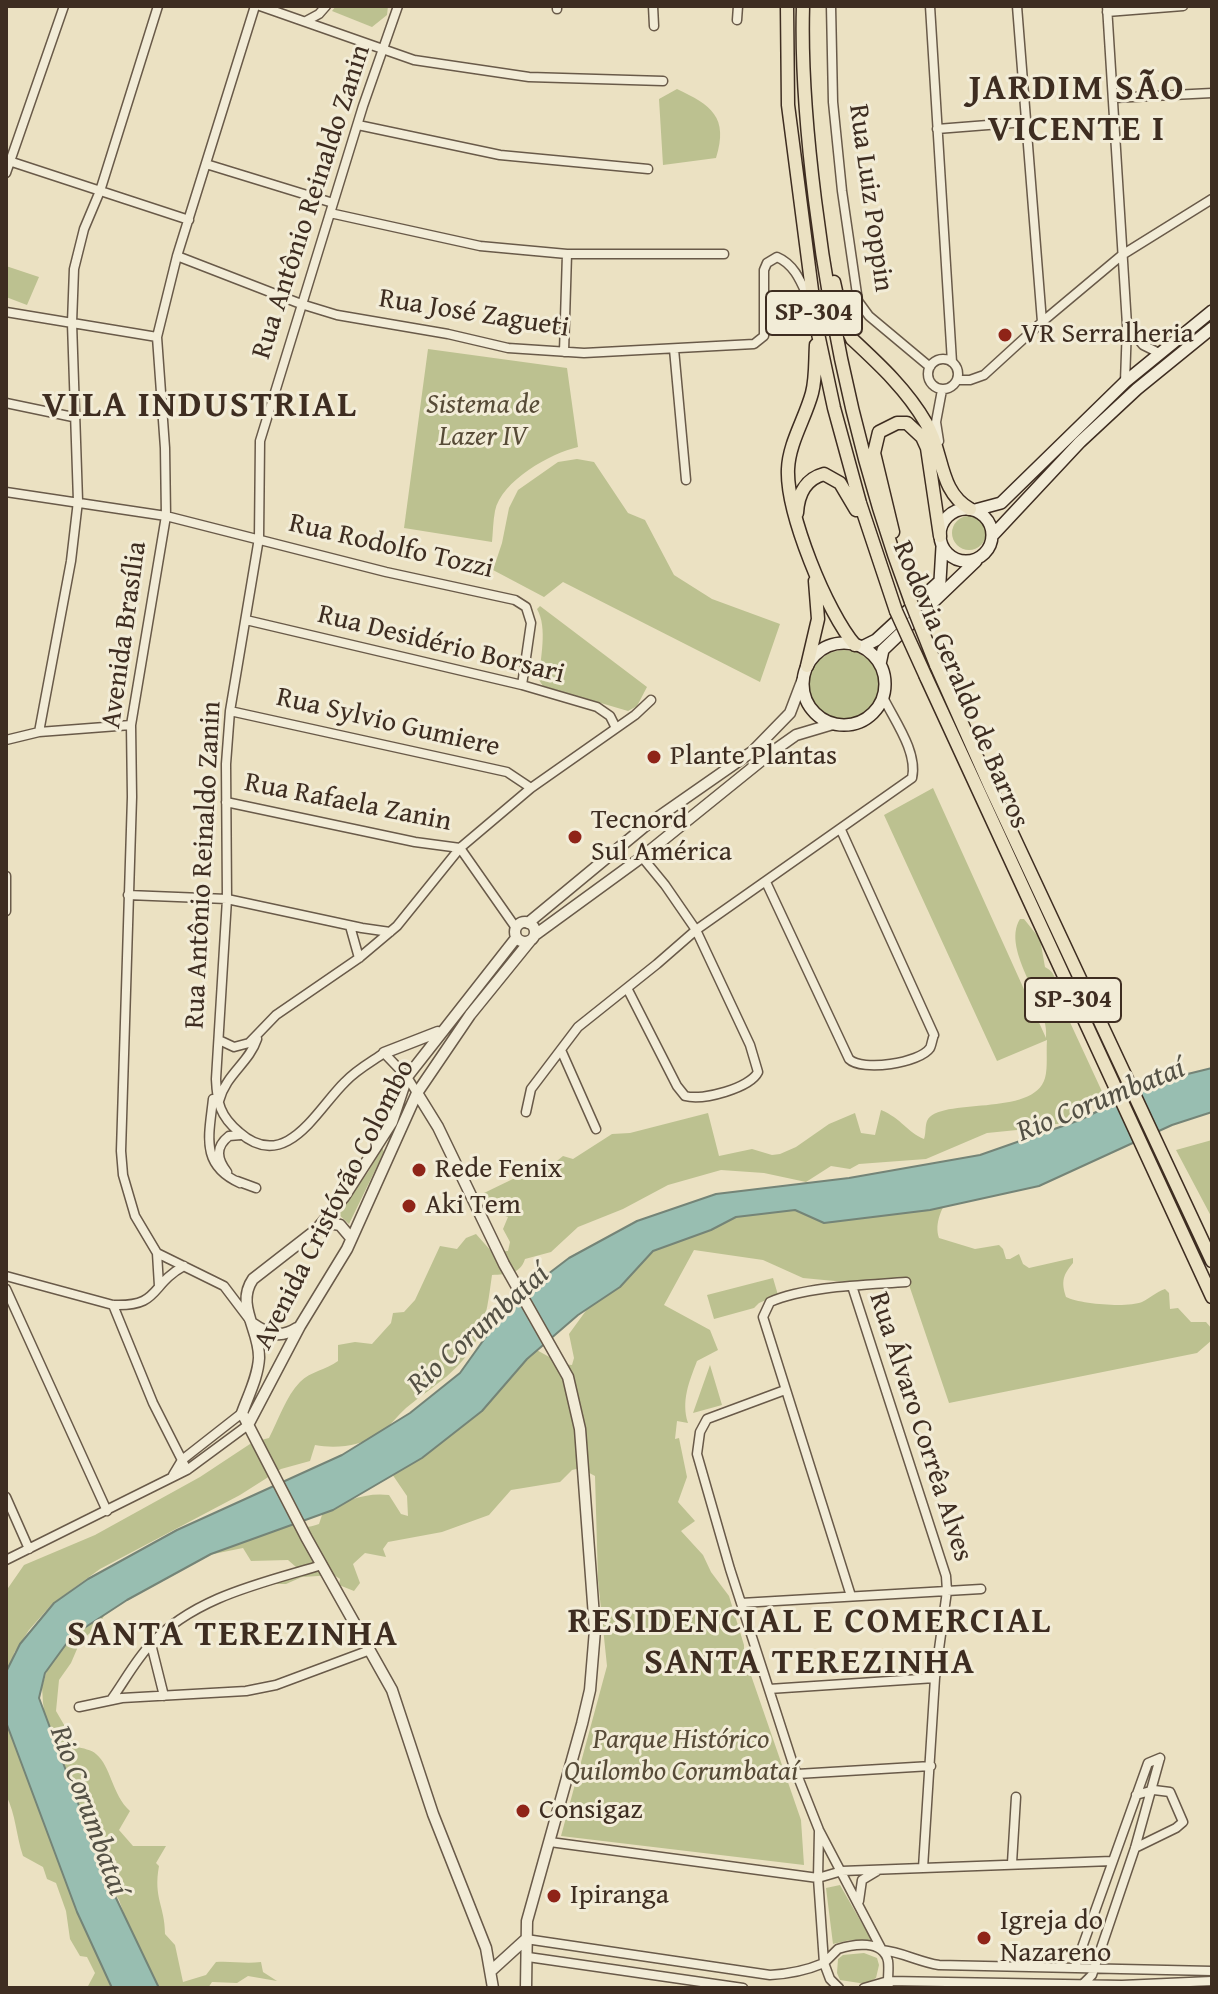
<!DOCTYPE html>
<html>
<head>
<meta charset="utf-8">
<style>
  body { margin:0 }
  #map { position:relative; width:1218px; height:1994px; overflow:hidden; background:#ebe1c2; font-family:"Gentium Book Plus",serif }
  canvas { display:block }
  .frame { position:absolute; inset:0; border:8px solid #3e2d21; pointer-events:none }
</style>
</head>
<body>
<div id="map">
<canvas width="1218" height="1994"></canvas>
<div class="frame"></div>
</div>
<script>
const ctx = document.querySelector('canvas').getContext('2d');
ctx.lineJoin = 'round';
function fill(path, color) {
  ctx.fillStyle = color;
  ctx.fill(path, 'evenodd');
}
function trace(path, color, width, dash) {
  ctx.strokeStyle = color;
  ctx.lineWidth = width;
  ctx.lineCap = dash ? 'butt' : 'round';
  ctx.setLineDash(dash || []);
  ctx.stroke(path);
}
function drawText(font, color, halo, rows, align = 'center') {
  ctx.font = font + ' "Gentium Book Plus",serif';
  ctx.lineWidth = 6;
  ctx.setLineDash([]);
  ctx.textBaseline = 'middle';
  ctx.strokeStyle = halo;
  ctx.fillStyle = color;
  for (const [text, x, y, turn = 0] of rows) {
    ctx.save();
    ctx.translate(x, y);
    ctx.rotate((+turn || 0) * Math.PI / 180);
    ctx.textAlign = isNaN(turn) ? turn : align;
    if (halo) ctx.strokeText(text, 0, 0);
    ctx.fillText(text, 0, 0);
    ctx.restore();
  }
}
const green = new Path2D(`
  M336,6H388L387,15L372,27L332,11Z
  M677,89C711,105 729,117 716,158L663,165L659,99Z
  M6,266L39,277L27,305L6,297Z
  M428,349L567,368L578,447C551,453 501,481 495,511C493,521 493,532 492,542L404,528Z
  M577,459L594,462L628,513L645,520L674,575L712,599L780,624L760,682L563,582L544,597L493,570L502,543L509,508L518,490L558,462Z
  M952 533a17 17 0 1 1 34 0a17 17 0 1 1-34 0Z
  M540,606L647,687L637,706L628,711L543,686L539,680C540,659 548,628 537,609Z
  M809 685a35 35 0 1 1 70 0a35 35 0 1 1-70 0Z
  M933,788L1046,1038C1051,1005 1000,951 1020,919H1024L1040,939L1045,967C1056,973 1056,980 1056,992L1105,1098L1082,1106L1058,1124H1038L1017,1130L987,1133L926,1159L859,1164L850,1169L831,1166L806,1182L764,1173L721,1170L668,1185L623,1209L578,1227L551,1252L525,1259C520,1275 507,1274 492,1275C489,1296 487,1316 479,1335C461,1372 435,1384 406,1408C397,1416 389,1427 380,1434C361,1446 336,1449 315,1445L310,1461L281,1469L240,1495L100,1569L52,1604L29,1630L14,1653L12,1668L129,1988H87L95,1973L87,1957L80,1956L70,1939L66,1911L56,1883L47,1879L43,1867L23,1856C16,1835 16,1815 6,1795V1591L24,1565L95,1535L200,1477L253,1442L269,1438C278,1421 286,1396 300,1382C311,1371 326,1370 338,1361V1345L355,1342L372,1344L391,1323L393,1313L404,1312L415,1300L440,1246L457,1249L466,1238L476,1234L492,1252L508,1251L510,1242L503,1229L508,1217L488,1210L484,1193L517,1177L546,1170L563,1156L573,1159L612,1134L630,1133L708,1113L719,1156L752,1149L772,1155L780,1154L796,1147L829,1124L855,1113L861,1133L875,1135L881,1110C901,1118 908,1133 924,1139C926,1134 925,1126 927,1121C939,1096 1034,1118 1045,1078C1048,1067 1046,1052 1047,1040L997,1061L884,815Z
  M1212,1140V1218L1176,1150Z
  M382,1147L384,1152L349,1224L337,1213L368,1172Z
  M950,1195C942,1208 934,1223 939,1238L975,1249L999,1245L1003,1249L1006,1259H1010L1019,1254L1023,1264L1029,1268L1073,1258V1263C1063,1275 1061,1281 1066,1297C1080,1304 1127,1308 1142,1302C1150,1298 1156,1292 1165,1289L1169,1293L1170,1309L1178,1308L1191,1322H1206L1212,1329V1340L1197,1353L949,1403L907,1279L845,1282L803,1278L763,1260L694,1250L664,1305L710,1330L718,1350L697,1361C689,1382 681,1401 688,1423L677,1421L675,1439L679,1438L687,1477L678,1502L695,1521L681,1531L703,1555L711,1572L729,1596L744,1645V1655L801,1820L804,1865L561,1836L607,1666L598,1580L595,1476L580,1468L572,1470L560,1482L511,1490L489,1515L442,1532L388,1542L383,1549L386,1557L365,1553L353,1564L360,1583L354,1591L339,1585L340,1579L334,1575L302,1577L286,1584H273L296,1567L288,1560L251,1561L243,1548L169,1563L287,1521C299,1527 305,1529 319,1524L323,1512C344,1501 366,1492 389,1495L401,1514L408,1516L407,1496L392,1474L483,1408L519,1369L524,1343L562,1364L572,1365L574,1358L569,1334L601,1290L653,1251L707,1216Z
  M773,1278L778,1295L759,1303L754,1308L714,1319L707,1295Z
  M710,1365L722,1405L693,1413Z
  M109,1605L100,1624L80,1642L71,1663L59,1680L56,1711L77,1747C82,1748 92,1750 96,1754C111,1766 112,1795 130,1811L119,1830L133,1846H166L156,1863L159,1866C153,1898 165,1906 165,1934L175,1945L183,1982L206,1975L216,1962C232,1961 245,1964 261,1962L263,1972L277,1981L248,1976L237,1983L212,1982L208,1988H151L119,1900L96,1861L47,1733L43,1703L42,1687L51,1657L77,1618Z
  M840,1885L872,1941L850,1940L833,1944L826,1888Z
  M864,1953L877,1958L879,1965L876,1978L866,1984L840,1980L837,1973L838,1959L843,1955Z`);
const water = new Path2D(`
  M1212,1068V1112L1172,1125L1039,1186L930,1210L824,1223L795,1210L736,1217L711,1230L653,1251L620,1287L578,1315L527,1359L482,1411L422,1458L333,1510L211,1554L127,1600L72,1636L45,1673L39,1698L104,1873L159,1988H112L77,1912L6,1722V1672L20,1644L54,1603L88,1579L177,1530L342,1455L410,1413L460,1373L510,1303L569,1258L637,1221L716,1194L849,1178L980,1155L1080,1120L1159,1081Z`);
const minor = new Path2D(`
  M260,6L414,60L529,77L663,81
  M398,6L363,106L260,441L259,538L230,711L226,764L227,899L216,1079C217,1103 220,1116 239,1132C286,1174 317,1109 345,1082C356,1070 371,1062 384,1053L407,1077L417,1093
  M653,6L654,26
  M831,6L833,102L842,191L858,301L869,316L930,367
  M930,6L952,362
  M1017,6L1042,322
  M1107,6L1127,325L1125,382
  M557,9V6
  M1107,12L1183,6
  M737,20L738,6
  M306,21L319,14L326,6
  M1113,98L1212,93
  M358,125L500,155L648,169
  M937,129L1026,122
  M6,160L189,220
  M206,164L333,203
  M6,173L64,6
  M330,213L480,246L567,254H724
  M177,256L301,304L337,315L448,334L508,348L584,353L754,344L764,336V270L767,263L777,257C796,265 802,285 810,302
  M6,312L157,337
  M1127,326L1143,345L1159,353
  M674,349L686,480
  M564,352L567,254
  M928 374a15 15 0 1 1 30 0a15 15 0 1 1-30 0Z
  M958,380H970L984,375L1042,322L1122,255L1212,199
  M6,403L73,417
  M939,441L936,422L942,390
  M6,492L166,516L386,572L515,600L526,607L531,623L522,685
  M246,620L522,685L597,707L610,716L616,728
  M230,711L507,772L531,788
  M39,732L71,561L78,501L72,323L74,269L84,229L100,191L158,6
  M6,740L39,732L131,725
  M226,802L415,842L460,848
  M460,848L516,928
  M6,876V911
  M766,882L849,1059C862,1072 920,1063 930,1048C931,1047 933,1036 934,1035L841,830
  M128,895L227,899L362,928L390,932
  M350,926L359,958
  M627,988L677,1086L685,1096C703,1101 750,1088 758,1072L750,1045L696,930L665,885L642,857
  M219,1040L234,1047L249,1043L276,1015L359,958L397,926L460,848L531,788L635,715L651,700
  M561,1050L596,1129
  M213,1099C209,1136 200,1165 240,1183
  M219,1101C226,1074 249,1063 257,1039
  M526,1112L531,1089L578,1027L657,964L696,930L912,778C918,752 894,720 883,697
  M227,1172C217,1159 215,1147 229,1136L241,1135
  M237,1181L256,1188
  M157,1253L159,1286
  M6,1276L113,1305C161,1307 149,1285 184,1266
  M852,1286L946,1576L947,1591L935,1678L923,1868
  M6,1289L107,1511
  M113,1305L153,1403L187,1470
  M249,1319L224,1286L157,1253L135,1216L123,1175L121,1151L132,797L131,725L166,516L165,448L157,337L177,256L255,6
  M785,1390L707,1419L700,1432L697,1454L730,1569L794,1767L819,1830L882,1950C902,1952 919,1962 939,1965L1212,1971
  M173,1475L182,1460L242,1413
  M6,1497L29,1549
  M6,1560L187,1470L248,1425
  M851,1596L763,1317L770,1302C807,1286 866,1285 906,1282
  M741,1603L981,1589
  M151,1644L164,1696
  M769,1689L935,1678
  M111,1700C124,1682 135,1661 150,1645C194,1597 262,1583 322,1565
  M79,1707L122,1698L246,1691L276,1685L370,1650
  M797,1774L931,1766
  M550,1842L818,1878L842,1871L1112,1861
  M1135,1848L1176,1828L1183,1822L1170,1792L1154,1790L1136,1795
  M1012,1863L1016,1797
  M859,1901L862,1880L877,1871
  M526,1939L770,1975C790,1974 805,1971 824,1963L818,1878L819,1831
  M528,1957L743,1988
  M1075,1967L1148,1763L1160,1758
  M1083,1984L1092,1975L1135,1848L1160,1758
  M839,1988L830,1979L824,1963L838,1949C853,1944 883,1939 888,1961C889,1967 888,1975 888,1981L864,1988
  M889,1988L888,1981L1122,1985L1212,1981`);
const tertiary = new Path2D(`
  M515 932a10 10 0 1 1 20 0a10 10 0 1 1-20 0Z
  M528,923L644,827L753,751L790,713L804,676
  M535,935L642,857L772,752L796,735L833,724
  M384,1053L438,1032
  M417,1093L438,1127L504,1264L568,1377L580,1429L595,1630L590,1690L582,1724L527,1921L526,1988
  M323,1222L340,1225L351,1238
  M252,1323C268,1334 280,1339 297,1328
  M248,1425L300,1326L347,1249L417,1093L470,1015L530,941
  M492,1970L526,1939
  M493,1988L486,1948L433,1814L392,1690L306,1537L242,1413C248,1396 258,1377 259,1358C260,1330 235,1305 253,1279L316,1230L344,1197L392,1122L407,1077L516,938`);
const secondary = new Path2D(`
  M940 535a26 26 0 1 1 52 0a26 26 0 1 1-52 0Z
  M975,510L1001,503L1125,382L1212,311
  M993,535L1080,442L1137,389L1212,328
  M803 684a41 41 0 1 1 82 0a41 41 0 1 1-82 0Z
  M862,647L876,640L940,581L942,547
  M880,664L883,650L976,561`);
const trunk = new Path2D(`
  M787,6L788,105L817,329L834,408L860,503L896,611
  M803,6C801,71 807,136 815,200C832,338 862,472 911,602
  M834,282L842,318L852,339C880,365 907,390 926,423C944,452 938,491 970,509
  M816,345C815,360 816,378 812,393C805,419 789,443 788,469C786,512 827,613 855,645
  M797,513C798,495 805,479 824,474L840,483L856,510
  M893,532L874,453L879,432L897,423H907L922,437L927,448L940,536
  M936,665L990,786L1212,1261
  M807,666L818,619L815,581
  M926,677L1212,1297`);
const trunkBridge = new Path2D(`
  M911,602L936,665
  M896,611L926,677`);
const markers = [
  [1005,335,8,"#8f2418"],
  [654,757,8,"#8f2418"],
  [575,837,8,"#8f2418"],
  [419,1170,8,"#8f2418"],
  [409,1206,8,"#8f2418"],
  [523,1811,8,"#8f2418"],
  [554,1896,8,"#8f2418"],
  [984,1938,8,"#8f2418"]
];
const shields = [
  [814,313,96],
  [1073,1000,96]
];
const shieldNames = [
  ["SP-304",814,313],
  ["SP-304",1073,1000]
];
const streetNames = [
  ["Rua Luiz Poppin",870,198,82],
  ["Rua Antônio Reinaldo Zanin",312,202,-72],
  ["Rua José Zagueti",474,314,9],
  ["Rua Rodolfo Tozzi",391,547,13],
  ["Avenida Brasília",125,635,-82],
  ["Rua Desidério Borsari",441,645,14],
  ["Rodovia Geraldo de Barros",960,685,67],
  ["Rua Sylvio Gumiere",388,723,13],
  ["Rua Rafaela Zanin",348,803,11],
  ["Rua Antônio Reinaldo Zanin",204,865,-87],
  ["Avenida Cristóvão Colombo",335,1205,-63],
  ["Rua Álvaro Corrêa Alves",920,1427,72]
];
const poiNames = [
  ["VR Serralheria",1021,335],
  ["Plante Plantas",670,757],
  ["Tecnord",591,821],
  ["Sul América",591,853],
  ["Rede Fenix",435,1170],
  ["Aki Tem",425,1206],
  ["Consigaz",539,1811],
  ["Ipiranga",570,1896],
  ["Igreja do",1000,1922],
  ["Nazareno",1000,1954]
];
const parkNames = [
  ["Sistema de",483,406],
  ["Lazer IV",483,438],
  ["Parque Histórico",681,1741],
  ["Quilombo Corumbataí",681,1773]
];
const waterNames = [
  ["Rio Corumbataí",1101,1101,-22],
  ["Rio Corumbataí",479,1330,-42],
  ["Rio Corumbataí",88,1811,70]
];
const districtNames = [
  ["JARDIM SÃO",1077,90],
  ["VICENTE I",1077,131],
  ["VILA INDUSTRIAL",200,407],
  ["RESIDENCIAL E COMERCIAL",810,1623],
  ["SANTA TEREZINHA",810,1664],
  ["SANTA TEREZINHA",233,1636]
];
fill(green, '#bcc190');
fill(water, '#98beb1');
trace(water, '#748477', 2);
trace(minor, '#695a49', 11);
trace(tertiary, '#695a49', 13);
trace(secondary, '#3e2d21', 14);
trace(trunk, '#3e2d21', 15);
trace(minor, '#f2ecd7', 8);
trace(tertiary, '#f2ecd7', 10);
trace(secondary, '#f2ecd7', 11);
trace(trunk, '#ebe1c2', 12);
trace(trunkBridge, '#3e2d21', 15, []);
trace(trunkBridge, '#ebe1c2', 12);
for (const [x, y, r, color] of markers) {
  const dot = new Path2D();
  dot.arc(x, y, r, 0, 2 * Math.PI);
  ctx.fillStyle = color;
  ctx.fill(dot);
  trace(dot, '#f2ecd7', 3);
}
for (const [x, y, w] of shields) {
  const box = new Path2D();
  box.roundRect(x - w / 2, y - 22, w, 44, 6);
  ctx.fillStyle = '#f2ecd7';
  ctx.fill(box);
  trace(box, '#3e2d21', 2);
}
drawText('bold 26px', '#3e2d21', null, shieldNames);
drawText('28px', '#3e2d21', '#f2ecd7', streetNames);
drawText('28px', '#3e2d21', '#f2ecd7', poiNames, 'left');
drawText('italic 28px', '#574b37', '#f2ecd7', parkNames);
drawText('italic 30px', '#545145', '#f2ecd7', waterNames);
ctx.letterSpacing = '2px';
drawText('bold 36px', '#3e2d21', '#f2ecd7', districtNames);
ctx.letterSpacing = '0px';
</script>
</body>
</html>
